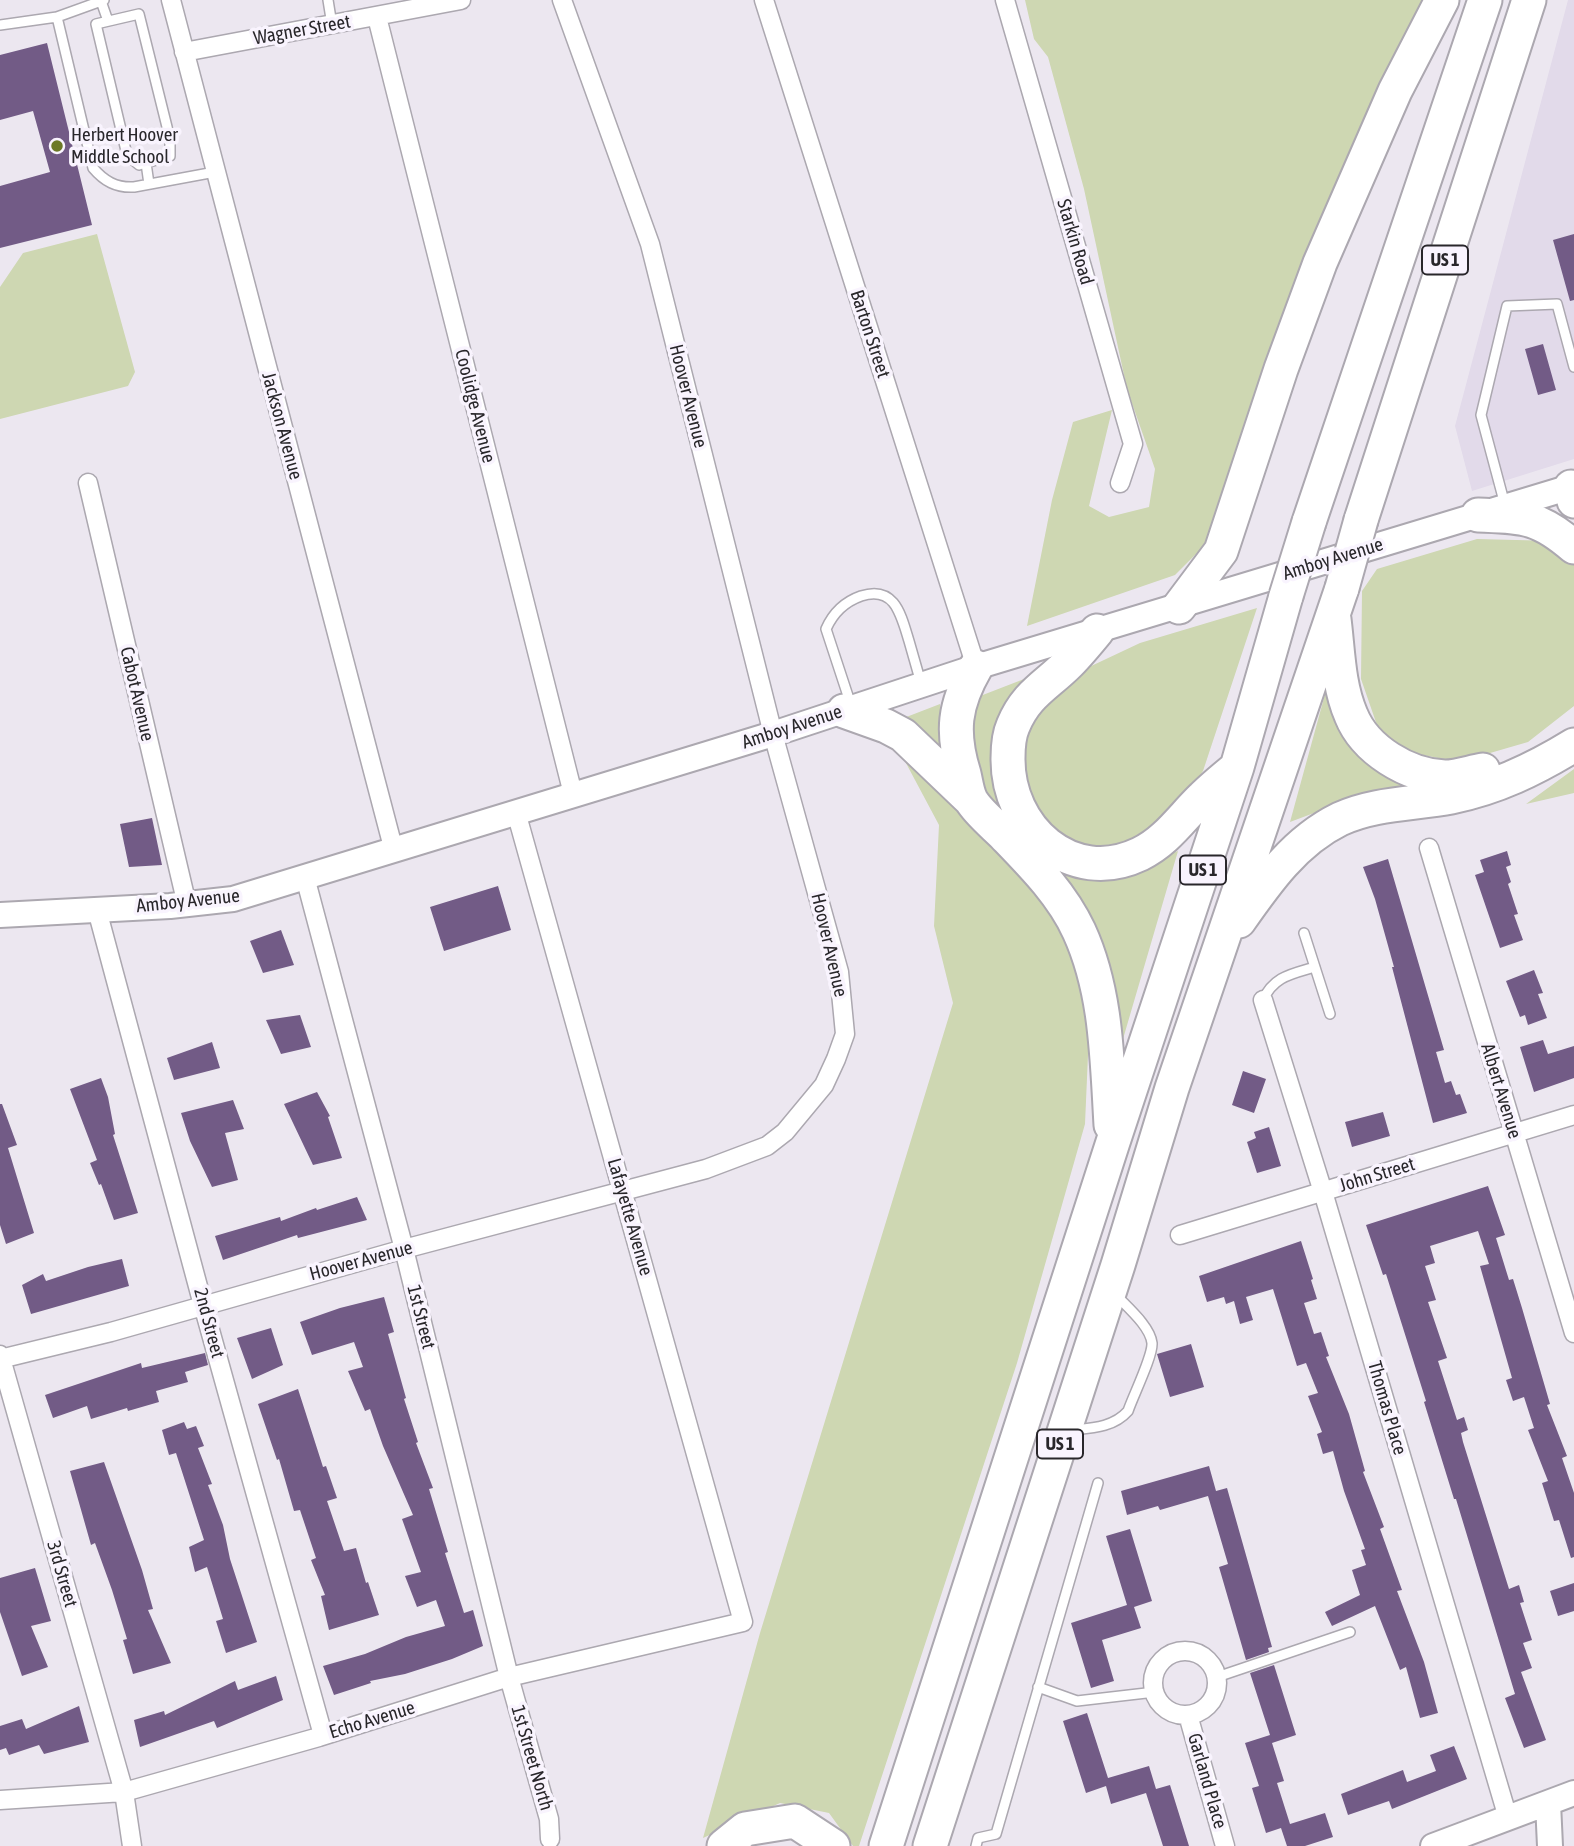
<!DOCTYPE html>
<html>
<head>
<meta charset="utf-8">
<style>
  body { margin:0 }
  canvas { display:block; background:#ece7f0 }
</style>
</head>
<body>
<canvas width="1574" height="1846"></canvas>
<script>
const ctx = document.querySelector('canvas').getContext('2d');
ctx.lineJoin = 'round';
function fill(path, color) {
  ctx.fillStyle = color;
  ctx.fill(path, 'evenodd');
}
function trace(path, color, width, dash) {
  ctx.strokeStyle = color;
  ctx.lineWidth = width;
  ctx.lineCap = dash ? 'butt' : 'round';
  ctx.setLineDash(dash || []);
  ctx.stroke(path);
}
function drawText(font, color, halo, rows, align = 'center') {
  ctx.font = font + ' "Asap Condensed",sans-serif';
  ctx.lineWidth = 7;
  ctx.setLineDash([]);
  ctx.textBaseline = 'middle';
  ctx.strokeStyle = halo;
  ctx.fillStyle = color;
  for (const [text, x, y, turn = 0] of rows) {
    ctx.save();
    ctx.translate(x, y);
    ctx.rotate((+turn || 0) * Math.PI / 180);
    ctx.textAlign = isNaN(turn) ? turn : align;
    if (halo) ctx.strokeText(text, 0, 0);
    ctx.fillText(text, 0, 0);
    ctx.restore();
  }
}
const built = new Path2D(`
  M1568,0H1574V459L1472,491L1455,426Z`);
const green = new Path2D(`
  M1025,0H1423L1293,286L1208,542L1175,575L1027,626L1052,500L1073,422L1112,410L1089,506L1109,517L1149,507L1155,469L1127,389L1084,189L1048,57L1034,39Z
  M97,234L135,372L128,386L0,419V287L23,253Z
  M1477,539L1555,541L1574,558V706L1528,742L1459,762L1402,751L1379,731L1361,679L1362,591L1377,569Z
  M1257,608L1203,771L1165,824L1133,846L1084,852L1054,837L1031,808L1022,750L1036,705L1070,676L1140,643Z
  M1037,674L1009,707L1015,827L983,788L967,743L975,698Z
  M1330,676L1345,733L1435,787L1346,801L1290,822Z
  M940,704L948,765L896,721Z
  M899,750L1027,875L1065,935L1090,1009L1085,1124L1017,1363L859,1846H853L829,1813L780,1803L703,1838L760,1633L953,1003L934,926L939,825Z
  M1574,769V793L1526,804Z
  M1178,851L1118,1056L1042,856L1108,877Z`);
const building = new Path2D(`
  M47,43L92,225L0,248V186L50,172L33,111L0,120V55Z
  M1574,234V300L1570,301L1553,240Z
  M1543,344L1556,390L1538,395L1525,349Z
  M152,818L162,865L129,867L120,824Z
  M1507,851L1511,865L1506,867L1511,882L1508,884L1518,914L1514,915L1523,940L1500,948L1475,875L1484,872L1480,860Z
  M1388,859L1444,1050L1436,1052L1445,1083L1451,1081L1456,1095L1460,1094L1467,1113L1433,1123L1392,967H1394L1375,899L1363,867Z
  M498,886L511,930L444,951L430,907Z
  M281,930L294,965L263,973L250,941Z
  M1534,970L1543,993L1538,994L1547,1018L1528,1025L1525,1015L1520,1017L1506,981Z
  M300,1015L311,1047L281,1054L266,1020Z
  M1543,1040L1548,1054L1574,1046V1078L1534,1092L1520,1047Z
  M212,1042L220,1068L174,1080L167,1058Z
  M1243,1071L1266,1079L1254,1113L1232,1105Z
  M101,1078L108,1097L115,1134L113,1135L138,1213L114,1220L101,1184L99,1185L90,1163L97,1160L70,1089Z
  M317,1092L330,1116L328,1117L342,1158L313,1165L284,1104Z
  M233,1100L244,1129L225,1133L238,1180L212,1187L190,1141L181,1113Z
  M0,1104H2L17,1145L8,1148L34,1233L6,1244L0,1225Z
  M1383,1112L1390,1136L1352,1147L1345,1122Z
  M1269,1127L1281,1166L1257,1173L1247,1142L1256,1138L1254,1132Z
  M1488,1186L1505,1235L1496,1238L1509,1280L1513,1279L1522,1308L1550,1404L1547,1405L1567,1456L1562,1458L1574,1493V1557L1571,1558L1559,1520L1554,1521L1542,1483L1548,1481L1528,1430L1534,1428L1524,1397L1513,1401L1506,1380L1512,1378L1480,1266L1489,1264L1478,1231L1430,1246L1435,1263L1425,1266L1436,1300L1428,1302L1447,1358L1438,1361L1457,1420L1464,1417L1468,1430L1461,1433L1463,1442L1509,1589L1519,1585L1524,1602L1520,1603L1532,1640L1523,1643L1532,1668L1521,1672L1546,1740L1524,1748L1505,1698L1515,1694L1456,1499H1454L1424,1402L1426,1401L1386,1274L1383,1275L1366,1225Z
  M357,1197L367,1220L298,1238L297,1235L223,1260L215,1236L280,1217L281,1221L316,1208L317,1210Z
  M1301,1241L1313,1279L1311,1280L1317,1299L1304,1303L1314,1334L1321,1332L1329,1356L1326,1357L1349,1414L1365,1471L1363,1472L1384,1527L1380,1529L1402,1590L1397,1591L1424,1662L1438,1713L1420,1718L1406,1667L1400,1670L1375,1606L1332,1626L1325,1612L1360,1595L1352,1570L1366,1565L1361,1550L1365,1549L1344,1491L1333,1451L1323,1454L1317,1434L1322,1432L1308,1396L1318,1393L1306,1363L1297,1366L1273,1289L1246,1297L1253,1320L1240,1324L1234,1301L1226,1304L1224,1297L1207,1302L1199,1276Z
  M122,1259L129,1286L31,1314L22,1285L43,1274L46,1281L88,1267Z
  M384,1297L394,1332L388,1334L406,1398L404,1399L418,1442L416,1443L433,1488L429,1489L448,1552L445,1553L464,1613L473,1610L483,1646L452,1659L405,1674L370,1681L371,1683L334,1695L323,1666L365,1654L406,1637L445,1626L436,1600L417,1607L405,1576L421,1572L402,1519L413,1515L383,1446L370,1409L365,1411L348,1371L363,1367L354,1342L312,1355L300,1322L340,1308Z
  M271,1328L283,1365L252,1379L237,1338Z
  M1191,1344L1204,1387L1170,1397L1157,1354Z
  M205,1353L208,1365L185,1372L188,1382L156,1391L159,1402L128,1411L127,1408L91,1419L87,1406L53,1418L45,1395L141,1363L142,1368Z
  M298,1389L323,1467L326,1466L337,1498L327,1501L344,1551L356,1548L366,1583L368,1582L379,1615L329,1630L321,1596L325,1595L311,1560L316,1558L300,1510L294,1511L279,1459L277,1460L258,1404Z
  M184,1422L187,1429L196,1426L204,1446L198,1448L212,1484L208,1485L223,1525L230,1559L257,1642L226,1653L216,1621L223,1619L207,1567L195,1572L189,1547L204,1540L176,1453L169,1455L162,1430Z
  M104,1462L142,1570L153,1609L148,1610L171,1663L133,1674L123,1640L127,1639L112,1590L95,1543L91,1545L70,1471Z
  M1209,1466L1216,1491L1227,1488L1272,1647L1268,1648L1269,1652L1246,1660L1219,1567L1228,1564L1208,1496L1160,1510L1158,1506L1127,1515L1121,1491Z
  M1130,1529L1152,1601L1134,1607L1141,1628L1102,1640L1114,1681L1091,1688L1071,1623L1127,1605L1106,1536Z
  M35,1568L51,1621L31,1626L48,1667L22,1676L0,1612V1578Z
  M1574,1583V1611L1558,1616L1550,1591Z
  M1274,1665L1296,1735L1272,1743L1284,1781L1277,1783L1290,1824L1325,1813L1333,1837L1305,1846H1287L1281,1828L1266,1833L1252,1788L1259,1786L1245,1743L1270,1735L1250,1673Z
  M276,1676L283,1700L217,1728L214,1721L140,1747L134,1720L164,1711L165,1715L235,1681L238,1690Z
  M79,1706L89,1742L44,1754L39,1745L9,1755L6,1748L0,1750V1726L22,1719L26,1729Z
  M1087,1713L1108,1778L1149,1766L1156,1789L1170,1785L1189,1846H1163L1146,1793L1111,1804L1106,1786L1086,1793L1063,1721Z
  M1454,1746L1467,1779L1392,1809L1389,1801L1348,1815L1341,1794L1403,1770L1407,1782L1436,1771L1430,1755Z`);
const lane = new Path2D(`
  M328,0L332,25
  M101,1L108,21
  M139,14L170,139V156L139,165L127,155L96,24Z
  M57,17L93,168C104,181 116,188 134,187L215,172
  M0,25L57,17L104,0
  M146,163L149,184
  M1505,505L1481,415L1507,306L1557,304L1574,367
  M851,705L826,629C833,613 844,602 861,596C895,585 901,615 909,641C913,655 917,669 921,683
  M1304,933L1330,1014
  M1263,1000C1274,976 1292,974 1315,967
  M1073,1430C1093,1428 1114,1427 1128,1411C1133,1396 1153,1356 1152,1343C1150,1326 1127,1307 1116,1295
  M1217,1677L1350,1632
  M1038,1687L1077,1701L1155,1692
  M976,1846L978,1838L996,1834L1098,1483`);
const street = new Path2D(`
  M171,0L394,851
  M764,0L976,667
  M1005,0L1133,444L1120,483
  M377,17L573,794
  M184,52L461,0
  M88,483L187,905
  M1429,848L1574,1333
  M305,877L404,1249L509,1677L549,1819L550,1839
  M97,910L203,1305L323,1735
  M1263,1000L1323,1192L1508,1818
  M1180,1235L1574,1115
  M0,1355L124,1792L132,1846
  M0,1359L111,1332L404,1249L706,1169L767,1146L785,1132L824,1085L836,1059L845,1034L839,972L773,734L650,244L562,0
  M1153 1683a32 32 0 1 1 64 0a32 32 0 1 1-64 0Z
  M1188,1715L1225,1846
  M0,1800L124,1792L319,1737L509,1677L743,1622L516,812`);
const secondary = new Path2D(`
  M0,915L170,906L233,899L773,734L976,667L1574,486
  M1548,1803L1550,1846
  M1433,1846L1574,1793`);
const highway = new Path2D(`
  M1571,487L1574,501
  M1478,515C1524,517 1538,516 1574,547
  M1361,520L1529,0
  M1309,522L1485,0
  M1179,607L1221,551L1281,369L1320,263L1395,91L1442,0
  M1334,619C1338,650 1338,685 1351,715C1365,750 1408,776 1445,777C1457,777 1471,772 1483,770
  M1097,631C1088,642 1079,653 1069,663C1046,686 1026,694 1013,726C1009,735 1008,748 1008,758C1007,828 1071,887 1140,854C1167,841 1182,817 1203,797C1213,787 1224,778 1235,769
  M976,667C954,705 951,732 964,774C966,782 967,792 971,800C978,812 994,825 1004,835C1032,864 1062,894 1079,931C1107,992 1107,1060 1111,1125
  M844,711L886,726L903,735L971,800
  M1239,921C1267,881 1295,841 1340,819C1375,803 1414,804 1451,797C1496,788 1535,769 1574,745
  M724,1846L745,1829L795,1821L833,1846
  M886,1846L1113,1142L1237,767L1286,596
  M930,1846L1118,1265L1172,1088L1342,588`);
const highwayBridge = new Path2D(`
  M1342,588L1361,520
  M1286,596L1309,522`);
const markers = [
  [57,146,7,"#6c7926"]
];
const shields = [
  [1445,260,46],
  [1203,870,46],
  [1060,1444,46]
];
const shieldNames = [
  ["US 1",1445,260],
  ["US 1",1203,870],
  ["US 1",1060,1444]
];
const streetNames = [
  ["Wagner Street",302,30,-10],
  ["Starkin Road",1075,242,74],
  ["Barton Street",870,334,72],
  ["Hoover Avenue",688,396,76],
  ["Coolidge Avenue",475,406,76],
  ["Jackson Avenue",282,426,75],
  ["Amboy Avenue",1333,559,-17],
  ["Cabot Avenue",137,694,77],
  ["Amboy Avenue",792,727,-18],
  ["Amboy Avenue",188,901,-6],
  ["Hoover Avenue",829,945,77],
  ["Albert Avenue",1501,1091,73],
  ["John Street",1377,1175,-17],
  ["Lafayette Avenue",630,1217,74],
  ["Hoover Avenue",361,1261,-15],
  ["1st Street",421,1317,76],
  ["2nd Street",209,1323,75],
  ["Thomas Place",1387,1408,74],
  ["3rd Street",62,1574,74],
  ["Echo Avenue",372,1720,-17],
  ["1st Street North",532,1758,74],
  ["Garland Place",1207,1781,74]
];
const poiNames = [
  ["Herbert Hoover",71,135],
  ["Middle School",71,157]
];
fill(built, '#e2daea');
fill(green, '#ced7b2');
fill(building, '#725b86');
trace(lane, '#aca8b0', 12);
trace(street, '#aca8b0', 21);
trace(secondary, '#aca8b0', 28);
trace(highway, '#aca8b0', 37);
trace(lane, '#fff', 9);
trace(street, '#fff', 18);
trace(secondary, '#fff', 24);
trace(highway, '#fff', 33);
trace(highwayBridge, '#aca8b0', 37, []);
trace(highwayBridge, '#fff', 33);
for (const [x, y, r, color] of markers) {
  const dot = new Path2D();
  dot.arc(x, y, r, 0, 2 * Math.PI);
  ctx.fillStyle = color;
  ctx.fill(dot);
  trace(dot, '#f9f4fe', 2.5);
}
for (const [x, y, w] of shields) {
  const box = new Path2D();
  box.roundRect(x - w / 2, y - 14.5, w, 29, 5);
  ctx.fillStyle = '#f9f4fe';
  ctx.fill(box);
  trace(box, '#29272b', 2);
}
drawText('bold 18px', '#29272b', null, shieldNames);
drawText('19px', '#29272b', '#f9f4fe', streetNames);
drawText('19px', '#29272b', '#f9f4fe', poiNames, 'left');
</script>
</body>
</html>
